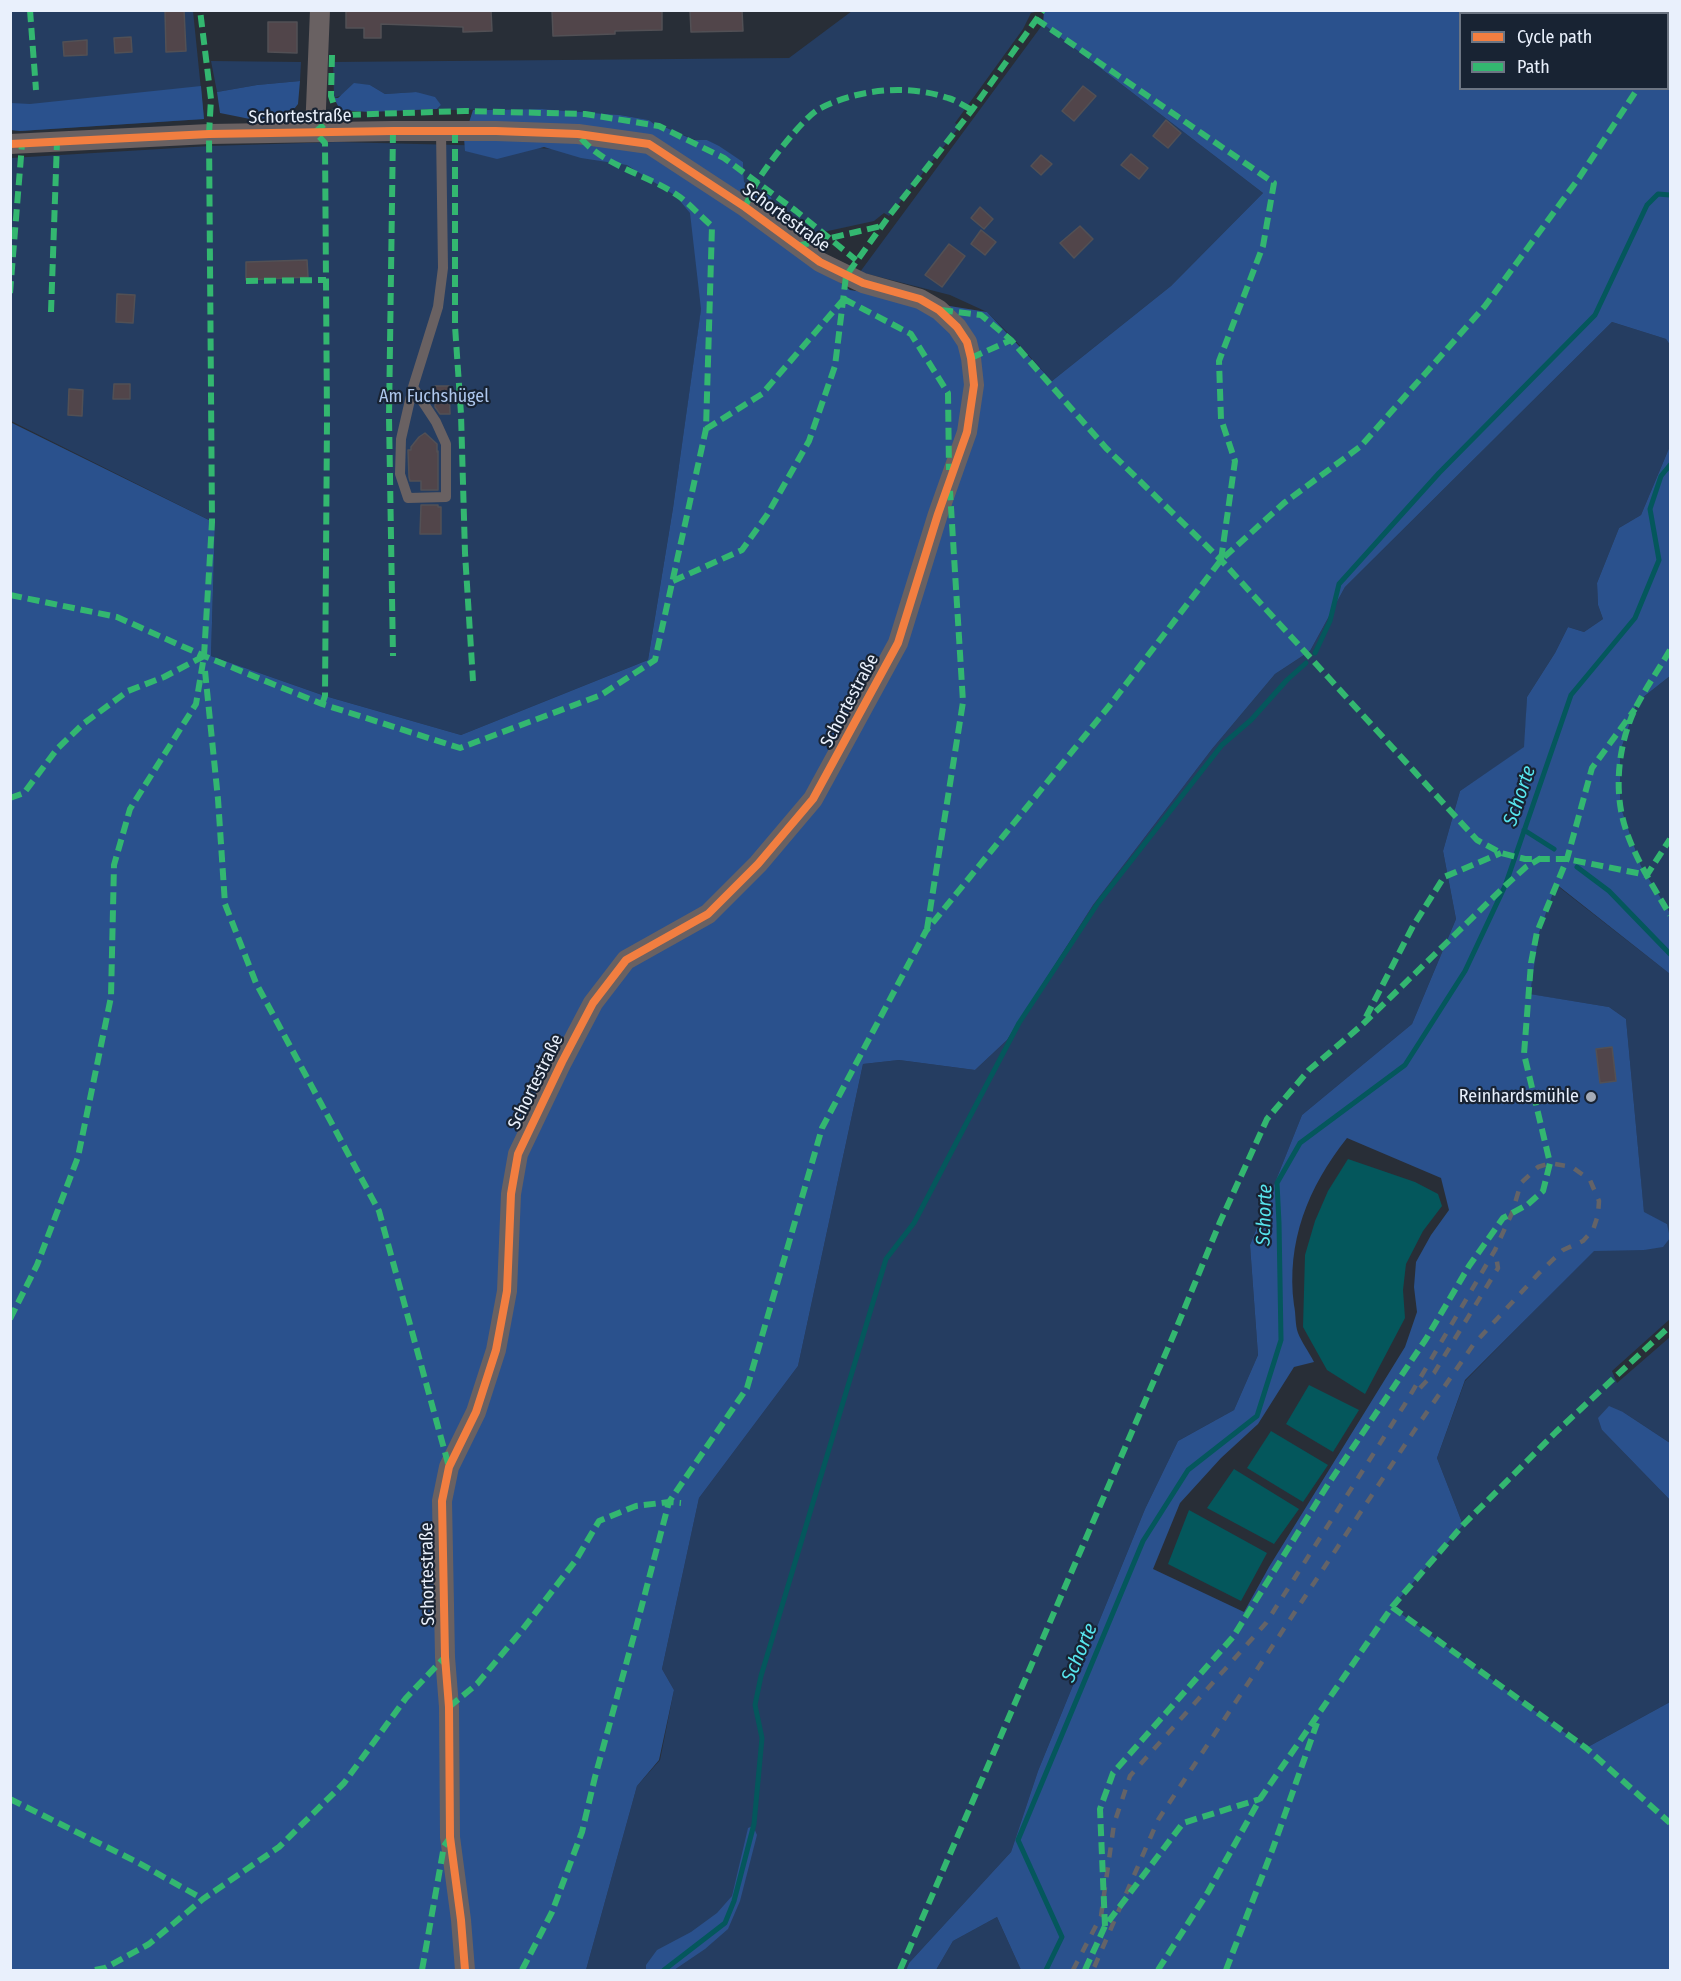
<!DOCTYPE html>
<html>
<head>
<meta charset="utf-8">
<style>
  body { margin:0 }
  #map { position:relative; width:1681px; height:1981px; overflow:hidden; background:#282e37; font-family:"Fira Sans Condensed",sans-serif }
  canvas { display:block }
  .frame { position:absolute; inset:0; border:12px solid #e9f0fc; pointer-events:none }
  .legend { position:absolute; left:1459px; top:12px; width:210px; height:78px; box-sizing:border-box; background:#182333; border:2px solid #6c7583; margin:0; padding:8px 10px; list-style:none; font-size:18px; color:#e9f0fc }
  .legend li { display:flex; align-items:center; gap:12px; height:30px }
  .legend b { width:30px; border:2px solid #6c7583 }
</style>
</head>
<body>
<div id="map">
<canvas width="1681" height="1981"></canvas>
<div class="frame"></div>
<ul class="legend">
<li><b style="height:8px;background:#f27e40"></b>Cycle path</li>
<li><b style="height:8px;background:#33b770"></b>Path</li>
</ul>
</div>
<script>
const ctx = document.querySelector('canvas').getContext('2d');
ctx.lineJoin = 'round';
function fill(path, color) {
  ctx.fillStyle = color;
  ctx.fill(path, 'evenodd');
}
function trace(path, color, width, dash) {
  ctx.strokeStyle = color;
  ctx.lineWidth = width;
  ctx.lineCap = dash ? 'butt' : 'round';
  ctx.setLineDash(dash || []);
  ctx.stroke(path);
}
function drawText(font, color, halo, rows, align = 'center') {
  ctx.font = font + ' "Fira Sans Condensed",sans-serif';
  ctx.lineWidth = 4.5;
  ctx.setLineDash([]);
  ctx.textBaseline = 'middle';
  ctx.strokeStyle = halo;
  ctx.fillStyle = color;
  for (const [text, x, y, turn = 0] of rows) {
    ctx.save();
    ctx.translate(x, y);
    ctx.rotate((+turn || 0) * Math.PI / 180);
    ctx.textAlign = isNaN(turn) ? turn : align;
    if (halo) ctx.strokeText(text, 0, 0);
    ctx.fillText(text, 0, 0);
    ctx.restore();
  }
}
const green = new Path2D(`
  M11,11H193L204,119L20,131L11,130Z
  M852,11H1039L1031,13L1023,29L955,123L960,126L889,216L884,213L874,221L805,236L795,235L771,212L774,204L771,197L744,182L743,162L707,140H695L667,128L654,124L649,120L620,115L542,109L442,110L437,109L441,105L416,92L385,94L370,85L334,98L333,62L789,58Z
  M1043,24L1263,193L1171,286L1052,381L1013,338L987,312L950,295L860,272Z
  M211,61L301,62L300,81L257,85L217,92Z
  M338,142L498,146L595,151L640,159L702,199L701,310L673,508L648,660L461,735L325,696L211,656L215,523L11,421V158L210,146Z
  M1612,322L1666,339L1670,345V446L1641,515L1619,528L1597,583L1598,605L1603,619L1584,632L1568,627L1555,653L1527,697L1525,747L1460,791L1443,851L1456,919L1412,1024L1302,1115L1250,1245L1258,1355L1234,1410L1178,1441L1145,1509L1038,1771L1011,1852L909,1963L906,1970H586L637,1786L660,1760L674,1690L662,1669L699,1498L798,1366L863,1064L899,1060L975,1070L1007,1040L1093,905L1212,749L1275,674L1310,651L1345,587Z
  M1670,676V913L1641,866L1620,805V752L1637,702Z
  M1555,884L1670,974V1319L1612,1371L1617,1383L1670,1337V1443L1623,1412L1602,1430L1670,1500V1702L1586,1748L1392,1607L1463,1525L1437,1458L1465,1381L1594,1250H1644L1667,1224L1644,1213L1626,1019L1609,1007L1529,994L1539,933Z
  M997,1917L1021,1970H936L953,1941Z`);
const forest = new Path2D(`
  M1044,11H1670V345L1666,339L1612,322L1345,587L1310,651L1275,674L1212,749L1093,905L1007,1040L975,1070L899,1060L863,1064L798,1366L699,1498L662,1669L674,1690L659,1760L637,1786L586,1970H11L10,422L215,523L211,656L325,696L461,735L648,660L673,508L701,309L690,213L676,196L627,165L581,158L544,147L497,159L465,151L464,138L473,110L542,109L620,115L649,120L654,124L667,128L694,140H707L719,146L743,162L744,182L771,197L774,204L771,212L733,191L724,198L850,290L987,312L1052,381L1171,286L1263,193L1043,24ZM1460,14H1668V88H1460Z
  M300,81L298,104L287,118L250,119L220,113L217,92L257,85Z
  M354,83L370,85L385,94L416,92L435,97L441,105L437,109L369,112L340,110L334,98H338Z
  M201,86L204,119L20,131L11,130V103L30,104Z
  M1670,446V676L1637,702L1620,752V805L1641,866L1670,913V974L1556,884L1539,933L1530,994L1609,1007L1626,1019L1644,1212L1667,1224L1670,1238L1663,1247L1644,1250L1594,1251L1465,1380L1437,1458L1463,1525L1392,1607L1586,1748L1670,1702V1970H1021L997,1917L953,1941L936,1970H906L909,1963L1011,1852L1038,1771L1145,1509L1178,1441L1234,1410L1258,1355L1250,1245L1302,1115L1412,1024L1456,919L1443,851L1460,791L1524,747L1527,697L1555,653L1568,627L1584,632L1603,619L1598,605L1597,583L1619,528L1641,515ZM1347,1138L1441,1178L1449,1210L1431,1235L1416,1262L1414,1287L1417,1312L1405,1347L1269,1567L1244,1612L1153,1569L1180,1503L1221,1458L1258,1424L1294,1367L1314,1362C1309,1352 1302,1343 1298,1333C1295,1325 1296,1314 1294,1305C1286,1242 1308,1187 1347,1138Z
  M1609,1406L1623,1412L1670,1443V1500L1602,1430L1598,1418Z
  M753,1826L757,1835L740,1901L728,1929L705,1949L674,1970H646V1965L657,1950L691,1932L717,1913L732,1896L748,1828Z`);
const water = new Path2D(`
  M1348,1159L1415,1182L1438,1194L1442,1206L1423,1231L1406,1264L1403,1290L1405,1318L1365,1394L1327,1370L1303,1327L1305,1255L1315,1221L1328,1191Z
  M1309,1385L1359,1410L1333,1452L1286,1424Z
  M1271,1431L1328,1465L1303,1502L1247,1468Z
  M1234,1469L1299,1509L1274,1544L1207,1508Z
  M1189,1510L1267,1553L1241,1601L1168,1564Z`);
const stream = new Path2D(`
  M1315,653L1330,621L1339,584L1439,473L1595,315L1647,205L1658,194L1670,195
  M1524,830L1554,849
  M1577,867L1609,891L1670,954
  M664,1970L725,1923L734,1901L754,1824L762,1738L755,1705L761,1676L886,1259L914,1223L1019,1023L1098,903L1222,745L1251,720L1287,680L1306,663
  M1046,1970L1062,1937L1018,1840L1143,1541L1188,1470L1257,1416L1281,1340L1279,1223L1277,1183L1300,1143L1405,1065L1465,971L1505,886L1571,695L1635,618L1659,560L1650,509L1661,476L1670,465`);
const building = new Path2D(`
  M165,10H184L186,51L166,52Z
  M346,10H491L492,31L463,32V27L381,24V38H364V28H346Z
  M552,10H662V30L615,31V34L553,36Z
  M690,10H742L743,31L691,32Z
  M268,22H297V53L268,52Z
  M131,37L132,52L115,53L114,38Z
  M87,40V55L64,56L63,42Z
  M1083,86L1096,96L1074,121L1062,111Z
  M1166,120L1181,133L1168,148L1153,136Z
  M1131,154L1148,168L1139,179L1121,165Z
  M1041,155L1052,164L1041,175L1031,166Z
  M980,207L993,219L984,229L971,218Z
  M1080,226L1093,239L1074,258L1060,243Z
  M981,230L996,242L985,255L971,244Z
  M949,244L965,256L942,287L925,275Z
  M307,260L308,277L246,280V262Z
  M117,294L135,295L133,323L116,322Z
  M114,384H130V399H113Z
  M435,386H449L450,414H440L435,407Z
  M69,389L83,390L82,416L68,415Z
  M425,433L437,444V452L438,451V490H421V481H410L409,477L408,450H411V447L419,437Z
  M421,505H438V507H441V534H420Z
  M1612,1047L1616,1081L1600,1083L1596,1049Z`);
const service = new Path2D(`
  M413,387L436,422L446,444V497L408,498L400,474L401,439L413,387L438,307L443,268L441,131`);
const minor = new Path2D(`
  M315,132L320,10
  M10,144L209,134L393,131H496L578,134L649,144L745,207L820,262L863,283L920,299L939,310L957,327L967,342L971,358L974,385L967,432L938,514L898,643L813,799L758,864L708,914L626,960L593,1003L562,1062L518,1154L511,1194L507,1291L496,1350L476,1412L449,1467L442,1501L445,1657L449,1707L450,1837L461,1920L465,1970`);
const rail = new Path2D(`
  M1420,1388L1434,1373L1498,1268L1495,1250
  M1073,1970L1101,1916L1114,1824L1130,1776L1266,1623L1405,1404L1495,1250L1512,1213L1521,1183L1538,1167L1550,1163L1572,1167L1590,1180L1599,1201L1598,1215L1593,1230L1583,1241L1563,1250L1540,1272L1473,1345L1414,1431L1158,1820L1093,1970`);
const quiet = new Path2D(`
  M30,10L36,90
  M1036,19L1274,183L1263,246L1219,361L1221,419L1235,461L1221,560
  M1668,44L1670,39
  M332,55L331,96L337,114L342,115L465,111L585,114L659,126L724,158L796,211L856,260
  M393,131L389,417L393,656
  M455,131V326L461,414L465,553L473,681
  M745,207C749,199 752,190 757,182C766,166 804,117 819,109C857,89 907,84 948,98C956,100 964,106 972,110
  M797,246L881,226
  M246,281L326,280
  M10,293L22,144
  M844,299L911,334L948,393L949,470
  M941,310L981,315L1011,340L1106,448L1221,560L1477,840L1501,853L1525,859H1567L1647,875L1670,839
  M51,312L57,142
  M971,358L1011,340
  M706,429L762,394L844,299
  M673,581L742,550L767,515L809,441L835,366L846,276L889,216L972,110L1043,10
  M10,595L117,617L204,656L322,704L460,748L601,695L655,660L706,429L712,226C701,217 688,202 677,195C647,174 599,165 578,134
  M1670,650C1659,669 1645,689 1635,709C1618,745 1613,792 1626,830C1636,860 1654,888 1670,915
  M205,671L218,799L225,904L256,983L379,1211L449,1467
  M322,704L325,696L327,420L325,143L315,132L337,114
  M10,798L24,793L57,749L83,724L128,691L164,677L204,656
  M927,929L963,702L950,491
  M1366,1017L1413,926L1444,877L1501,853
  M10,1319L37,1265L78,1157L111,997L114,865L130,809L196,704L204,656L212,522L209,134L211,99L200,10
  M1392,1607L1586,1748L1670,1823
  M449,1707L477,1684L523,1629L576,1560L599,1521L636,1506L669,1502L681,1503
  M10,1799L137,1862L203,1899
  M1105,1926L1100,1809L1113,1773L1233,1637L1327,1486L1426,1339L1469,1266L1503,1218L1527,1205L1543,1191L1550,1163L1524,1054L1531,963L1537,932L1567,859L1592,768L1635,709
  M95,1970L105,1968L149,1944L203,1899L279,1847L344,1783L406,1698L445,1657
  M422,1970L444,1846L449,1839
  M522,1970L552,1912L582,1832L595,1777L636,1628L669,1502L747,1388L822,1128L926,931L1110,705L1221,560L1284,503L1361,446L1485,306L1579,178L1638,88
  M900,1970L1174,1334L1220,1222L1267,1119L1309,1070L1362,1025L1505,886L1526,867L1541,858
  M1085,1970L1105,1926L1183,1823L1260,1799
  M1158,1970L1208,1892L1260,1799L1392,1607L1463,1525L1556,1432L1670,1326
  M1226,1970L1273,1848L1317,1723`);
const cycleway = new Path2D(`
  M10,144L209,134L393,131H496L578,134L649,144L745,207L820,262L863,283L920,299L939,310L957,327L967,342L971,358L974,385L967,432L938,514L898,643L813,799L758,864L708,914L626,960L593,1003L562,1062L518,1154L511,1194L507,1291L496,1350L476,1412L449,1467L442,1501L445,1657L449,1707L450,1837L461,1920L465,1970`);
const markers = [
  [1591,1097,6,"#a5acb7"]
];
const streetNames = [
  ["Schortestraße",300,117,-1],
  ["Schortestraße",786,218,36],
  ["Schortestraße",850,701,-62],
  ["Schortestraße",536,1082,-64],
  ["Schortestraße",428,1574,-91]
];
const parkNames = [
  ["Am Fuchshügel",434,397]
];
const poiNames = [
  ["Reinhardsmühle",1579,1097]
];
const waterNames = [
  ["Schorte",1520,796,-71],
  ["Schorte",1265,1215,-88],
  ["Schorte",1080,1653,-67]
];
fill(green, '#253d61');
fill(forest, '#2a518d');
fill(water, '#04575c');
trace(stream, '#04575c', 5);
fill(building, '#51454a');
trace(building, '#525055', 1.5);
trace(service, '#696162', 10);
trace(minor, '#696162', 20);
trace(rail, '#646367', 4.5, [10, 10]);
trace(quiet, '#33b770', 6, [12, 6]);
trace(cycleway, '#f27e40', 8);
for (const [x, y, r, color] of markers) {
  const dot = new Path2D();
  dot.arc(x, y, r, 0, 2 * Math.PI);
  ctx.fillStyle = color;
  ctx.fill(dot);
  trace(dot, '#182333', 2);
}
drawText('18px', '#e9f0fc', '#182333', streetNames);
drawText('18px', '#aec7ed', '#182333', parkNames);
drawText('18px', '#e9f0fc', '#182333', poiNames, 'right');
drawText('italic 20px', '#57e5ee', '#182333', waterNames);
</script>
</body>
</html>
